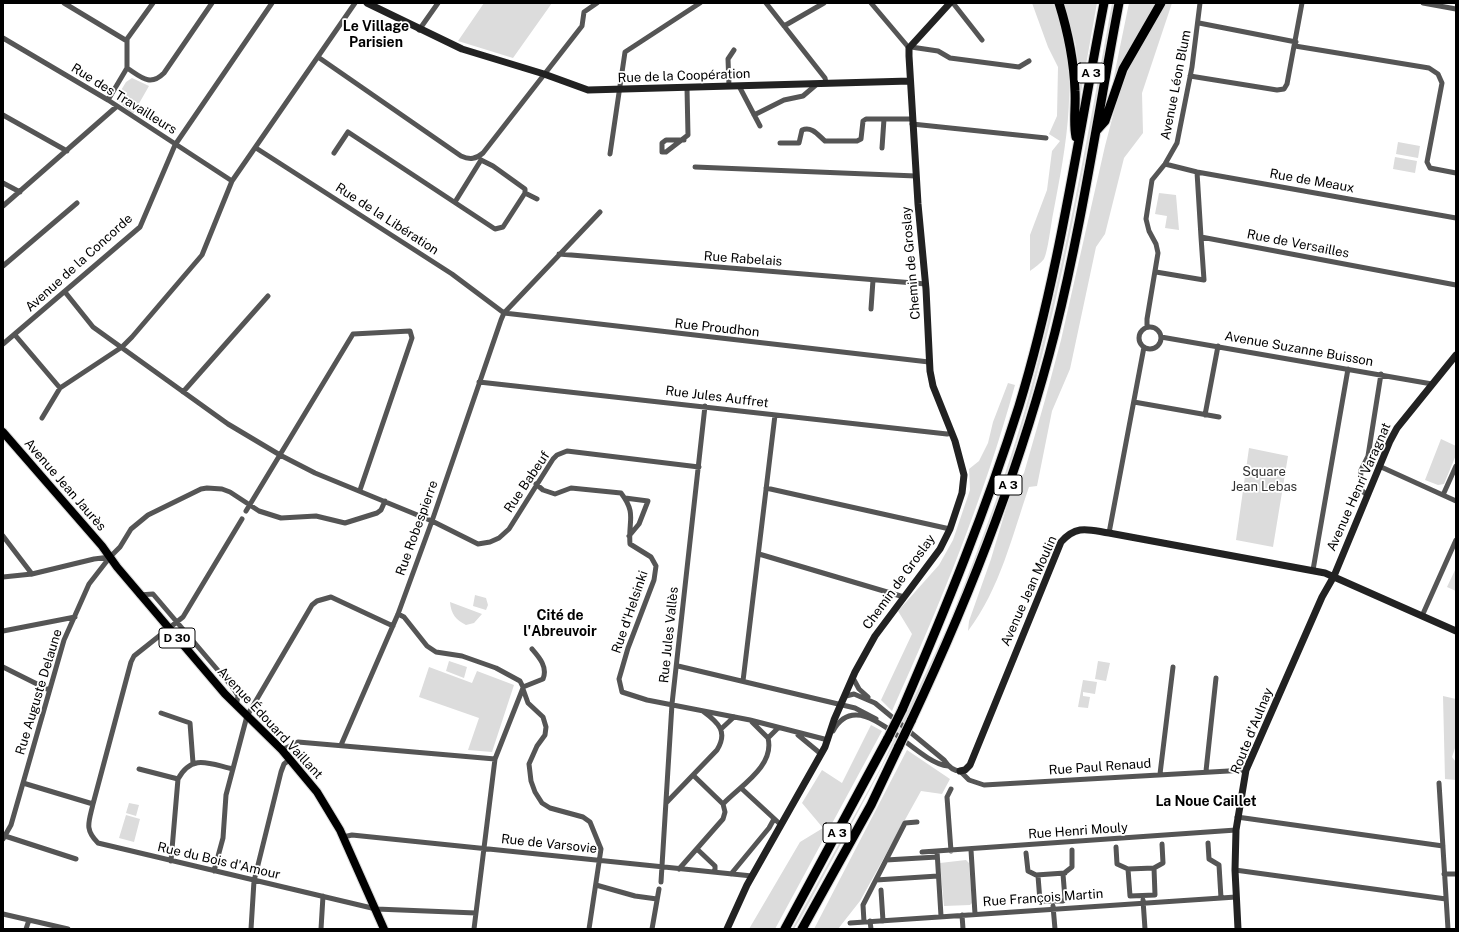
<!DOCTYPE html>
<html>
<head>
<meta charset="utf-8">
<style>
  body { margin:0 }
  #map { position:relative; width:1459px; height:932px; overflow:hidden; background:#fff; font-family:"Public Sans",sans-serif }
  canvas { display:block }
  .frame { position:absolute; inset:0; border:4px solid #000; pointer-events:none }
</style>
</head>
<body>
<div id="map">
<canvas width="1459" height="932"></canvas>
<div class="frame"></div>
</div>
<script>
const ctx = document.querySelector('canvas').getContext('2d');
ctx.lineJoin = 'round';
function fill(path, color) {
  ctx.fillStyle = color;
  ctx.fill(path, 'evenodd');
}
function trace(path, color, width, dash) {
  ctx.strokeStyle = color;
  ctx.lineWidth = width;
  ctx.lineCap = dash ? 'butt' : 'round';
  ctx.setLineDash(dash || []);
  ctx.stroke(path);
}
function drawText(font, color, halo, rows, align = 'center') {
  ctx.font = font + ' "Public Sans",sans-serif';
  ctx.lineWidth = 3.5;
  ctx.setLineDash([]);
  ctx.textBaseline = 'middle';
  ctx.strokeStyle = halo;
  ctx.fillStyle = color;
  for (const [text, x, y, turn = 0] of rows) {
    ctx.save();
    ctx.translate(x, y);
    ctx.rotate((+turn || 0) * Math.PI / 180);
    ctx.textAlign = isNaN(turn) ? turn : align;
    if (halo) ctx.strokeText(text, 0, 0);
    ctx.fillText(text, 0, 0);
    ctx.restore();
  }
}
const green = new Path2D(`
  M484,3H552L513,58L458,41Z
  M1032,3H1053C1082,69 1066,146 1053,214C1051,224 1048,251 1044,259C1041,263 1034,268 1030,271V235L1047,190L1052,151L1060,141L1049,134L1057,116L1058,67L1048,47Z
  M1064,3H1097L1079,104L1078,62L1075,42Z
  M1112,3H1114C1092,121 1072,240 1042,356C1019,447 986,534 952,621H950C979,548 1007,475 1028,399C1064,269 1088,136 1112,3Z
  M1129,3H1156L1113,81Z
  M1166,3H1172L1142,93L1143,133L1124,158L1105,234L1096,247L1070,369L1052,411L1037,486L1029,487C1012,536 1000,589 968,631L969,621L991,559L1010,495L1024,473L1045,400L1061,340L1105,146L1117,100L1132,60Z
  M132,78L149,86L133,114L119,102L117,97L126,82Z
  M1398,142L1420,146L1418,158L1396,154Z
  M1395,157L1417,161L1415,173L1393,169Z
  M1159,193L1176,195L1179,230L1165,228L1167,216L1155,214Z
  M1008,383L1015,385C984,498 940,605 892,711L881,700L912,634L898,611L939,565L953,540L970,490L969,469L979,461L988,443L993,422Z
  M1441,439L1456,446V455L1444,484L1438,485L1425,480Z
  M1249,448L1288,456L1273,547L1236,540Z
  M1456,568V591L1447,587Z
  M475,595L486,598L488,605L486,610L473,606Z
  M450,602L482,614L474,623L466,625C456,620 451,614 450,602Z
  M946,630L948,631C904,730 852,823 801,918L794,929H792L880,769Z
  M449,661L467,667L464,678L446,671Z
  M1098,661L1110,663L1106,681L1095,679Z
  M429,667L472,683L477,671L514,685L492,752L468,750L479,718L419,697Z
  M1083,680L1097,682L1095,694L1083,692V696L1090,697L1088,708L1078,707Z
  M1443,696L1456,699V745L1452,757L1456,762V780L1445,779Z
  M871,725L882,731L775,929H749L800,842L823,828L802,803L822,770L842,783Z
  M907,750L950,779L942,794L921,791L860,901L838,929H814Z
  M129,803L139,805L136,816L126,813Z
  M126,815L140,819L134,842L119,838Z
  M966,860L969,863L972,903L970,905L944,906L940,863Z`);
const street = new Path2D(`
  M64,3L127,41
  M766,3L825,78L826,83
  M871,3L909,48
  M953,3L982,40
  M1423,3L1456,9
  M1199,23L1296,42
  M784,26L824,3
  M419,30L438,3
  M3,38L108,100L232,181
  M1295,46L1429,68L1438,74L1442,83L1427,162L1430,168L1456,173
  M911,47L938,51L950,58L1019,67L1029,61
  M318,57L461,156C470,160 476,159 483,153L582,26L584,12L597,3
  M127,68C141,77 150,87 164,73L212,3
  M127,68V39L153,3
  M1190,76L1277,90L1284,89L1287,84L1302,3
  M729,86L728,59L734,50
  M739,86L760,126
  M108,100L127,68
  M3,115L67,151
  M754,115L784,100L803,96L817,84
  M912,124L1046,138
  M684,140H666L662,143V152H666L688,135L687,88
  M780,143H799L802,130C812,126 818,135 825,141H857L861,139L863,121L866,119H912
  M256,148L452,274L504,313L929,362
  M882,148L884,119
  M334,153L348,132L495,229L503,227L525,193
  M610,154L625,52L700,3
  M481,160L493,166L525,189V193L537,199
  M1165,164L1197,172L1456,218
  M695,167L916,176
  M1197,172L1201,237L1456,285
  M3,183L20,192
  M455,202L481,160
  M3,206L116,107
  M559,254L926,284
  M3,266L77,203
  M1156,272L1204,280L1201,237
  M65,292L93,327L228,424L280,455L315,473L432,521L478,544L490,542L499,538L509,529L553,459L557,455L567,451L699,467
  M871,309L873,280
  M1147,327V319L1158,253L1156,244L1149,231L1146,219L1152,180L1165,164L1177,143L1192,67L1200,3
  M1139 338a11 11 0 1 1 22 0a11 11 0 1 1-22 0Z
  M15,335L60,388
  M1161,337L1432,384
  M3,344L140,227L175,145L272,3
  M479,382L947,434L952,433
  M183,392L268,296
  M1134,402L1219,417
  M1205,415L1218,346
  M42,418L60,388L122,347L132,337L202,255L232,181L355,3
  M1379,466L1456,501
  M536,484L543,490L555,494L571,488L621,493C637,514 628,520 630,544L651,557L656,566L654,580L628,648L619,679L622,692L647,700L750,720L828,740
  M766,488L950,529
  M1367,495L1360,489L1361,470L1368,456L1381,374
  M1443,495L1456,466
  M625,498L648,501L639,524L629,536
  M246,511L353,334L410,331L412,338L360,490
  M242,519L183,617L134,656L131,662L93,804C89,822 84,829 98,843L376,909L476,913
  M1109,533L1144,347
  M3,536L32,574
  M759,554L904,597
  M1313,570L1348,369
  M3,577L32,574L94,559L110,557
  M139,595L153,594L233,688L238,696L236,706
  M398,614L404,617L427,646L436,652L462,656L496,668L520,681L523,687
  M1422,616L1456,540
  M3,631L75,617
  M678,666L855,708L876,719
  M3,667L49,690
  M853,678L859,689L868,697
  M743,681L775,415
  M523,687L543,679C548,667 539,657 532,649
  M523,689L528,703L543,717L546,727L545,735L537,746L529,764L531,781L535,792L542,803L550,808L583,817L590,822L601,849L589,929
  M846,696L854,694L875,703L944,760C948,766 953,771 960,771L969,780L984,785L1246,770
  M161,713L190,723L193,763
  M752,722L768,738
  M721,729L734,717
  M833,731C860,681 914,763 948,766
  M798,735L821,754
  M341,745L398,614L432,521L501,320L504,313L600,212
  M282,750L298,742L495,759
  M139,769L178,779
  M1206,771L1216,678
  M1160,774L1173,667
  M693,775L723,804
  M23,783L93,804
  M1439,783L1448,929
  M741,788L780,824
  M667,802L717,750C728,732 719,723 704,712
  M1237,817L1443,846
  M5,836L76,859
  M343,837L352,835L752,876
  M3,839L11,825L64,640L89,584L110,557L120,547L131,529L148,515L201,489L207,488L222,489L230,492L259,511L281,518L316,516L345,523L377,513L381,510L385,501
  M1208,843L1209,859L1219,865L1221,898
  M1116,847L1117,864L1128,869L1130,896L1155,895L1154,868L1163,863L1162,844
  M697,849L715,866V872
  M971,850L975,914
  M937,851L941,916
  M951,851L947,797L951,789
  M922,852L1236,830
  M1026,853L1028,871L1038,876L1040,901H1063L1065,899L1063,874L1072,867V850
  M886,860L937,857
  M171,861L178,779C192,753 210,764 233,769
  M679,869L723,819L725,812L723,804C740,786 775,766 768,738L778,728
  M1128,869L1154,868
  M1235,870L1446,899
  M214,871L223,838L226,795L247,716L312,605L317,601L331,597L393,626
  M731,874L769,828L774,819
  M1444,874H1456
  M1036,875L1065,873
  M876,880L938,876
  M661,882L672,704L705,406
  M596,885L635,896L657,899
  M881,890L883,921
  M1143,900L1145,929
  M1053,906L1055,929
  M3,914L68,929
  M962,915L963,929
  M870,921L871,929
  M864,922L863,905L905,823L917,822
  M850,923L1236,897
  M26,929L29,920
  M251,929L254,881L281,772L284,764L289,760
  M321,929L323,896
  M474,929L495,759L523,688
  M652,929L659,889`);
const secondary = new Path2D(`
  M367,3L462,49L544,74L588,90L910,81
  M960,771L965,770L970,765L1061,542C1077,524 1089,530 1109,533L1325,573L1456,631
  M727,929L747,885L825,747L834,720L855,672L875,636L940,549L950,529L962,493L964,475L955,441L933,386L930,371L926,289L918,204L909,56V48L950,3
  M1238,929L1235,870L1236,830L1246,770L1322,597L1334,576L1390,441L1397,428L1456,355`);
const primary = new Path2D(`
  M3,432L102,546L117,567L225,694L282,750L317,792L340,830L384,929`);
const highway = new Path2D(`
  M1059,3C1068,32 1074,61 1075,91C1076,107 1073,122 1076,137
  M1096,131L1105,121L1123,69L1161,3
  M902,710C945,610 986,510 1019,406C1059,275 1078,137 1104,3
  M911,721C970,596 1021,466 1055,332C1082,224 1098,113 1119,3
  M785,929L888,738
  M802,929L871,805L899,746`);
const highwayBridge = new Path2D(`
  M888,738L902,710
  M899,746L911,721`);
const shields = [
  [1091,73,28],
  [1008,485,28],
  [177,638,36],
  [837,833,28]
];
const shieldNames = [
  ["A 3",1091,73],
  ["A 3",1008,485],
  ["D 30",177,638],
  ["A 3",837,833]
];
const streetNames = [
  ["Rue de la Coopération",684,76,-2],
  ["Avenue Léon Blum",1176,85,-79],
  ["Rue des Travailleurs",124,99,32],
  ["Rue de Meaux",1312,181,10],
  ["Rue de la Libération",387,219,33],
  ["Rue de Versailles",1298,244,11],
  ["Rue Rabelais",743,259,4],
  ["Avenue de la Concorde",79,263,-42],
  ["Chemin de Groslay",911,263,-95],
  ["Rue Proudhon",717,328,6],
  ["Avenue Suzanne Buisson",1299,349,10],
  ["Rue Jules Auffret",717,397,7],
  ["Rue Babeuf",527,482,-56],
  ["Avenue Jean Jaurès",65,485,49],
  ["Avenue Henri Varagnat",1359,487,-66],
  ["Rue Robespierre",417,528,-70],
  ["Chemin de Groslay",899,582,-54],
  ["Avenue Jean Moulin",1029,591,-66],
  ["Rue d'Helsinki",630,612,-71],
  ["Rue Jules Vallès",669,635,-84],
  ["Rue Auguste Delaune",39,692,-73],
  ["Avenue Édouard Vaillant",270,723,47],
  ["Route d'Aulnay",1252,731,-68],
  ["Rue Paul Renaud",1100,767,-4],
  ["Rue Henri Mouly",1078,831,-4],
  ["Rue de Varsovie",549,844,6],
  ["Rue du Bois d'Amour",219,861,13],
  ["Rue François Martin",1043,898,-4]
];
const parkNames = [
  ["Square",1264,472],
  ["Jean Lebas",1264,487]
];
const neighbourhoodNames = [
  ["Le Village",376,27],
  ["Parisien",376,43],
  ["Cité de",560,616],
  ["l'Abreuvoir",560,632],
  ["La Noue Caillet",1206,802]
];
fill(green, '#dcdcdc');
trace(primary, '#dbdbdb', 10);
trace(highway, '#dbdbdb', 11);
trace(street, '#555', 5);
trace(secondary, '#222', 7);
trace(primary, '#000', 8);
trace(highway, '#000', 9);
trace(highwayBridge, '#dbdbdb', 11, []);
trace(highwayBridge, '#000', 9);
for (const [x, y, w] of shields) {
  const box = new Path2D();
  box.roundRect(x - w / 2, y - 10, w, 20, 3);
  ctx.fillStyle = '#fff';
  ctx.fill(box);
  trace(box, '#000', 1);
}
drawText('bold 12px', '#000', null, shieldNames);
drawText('13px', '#000', '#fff', streetNames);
drawText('13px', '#333', '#fff', parkNames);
drawText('bold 14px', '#000', '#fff', neighbourhoodNames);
</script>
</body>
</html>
